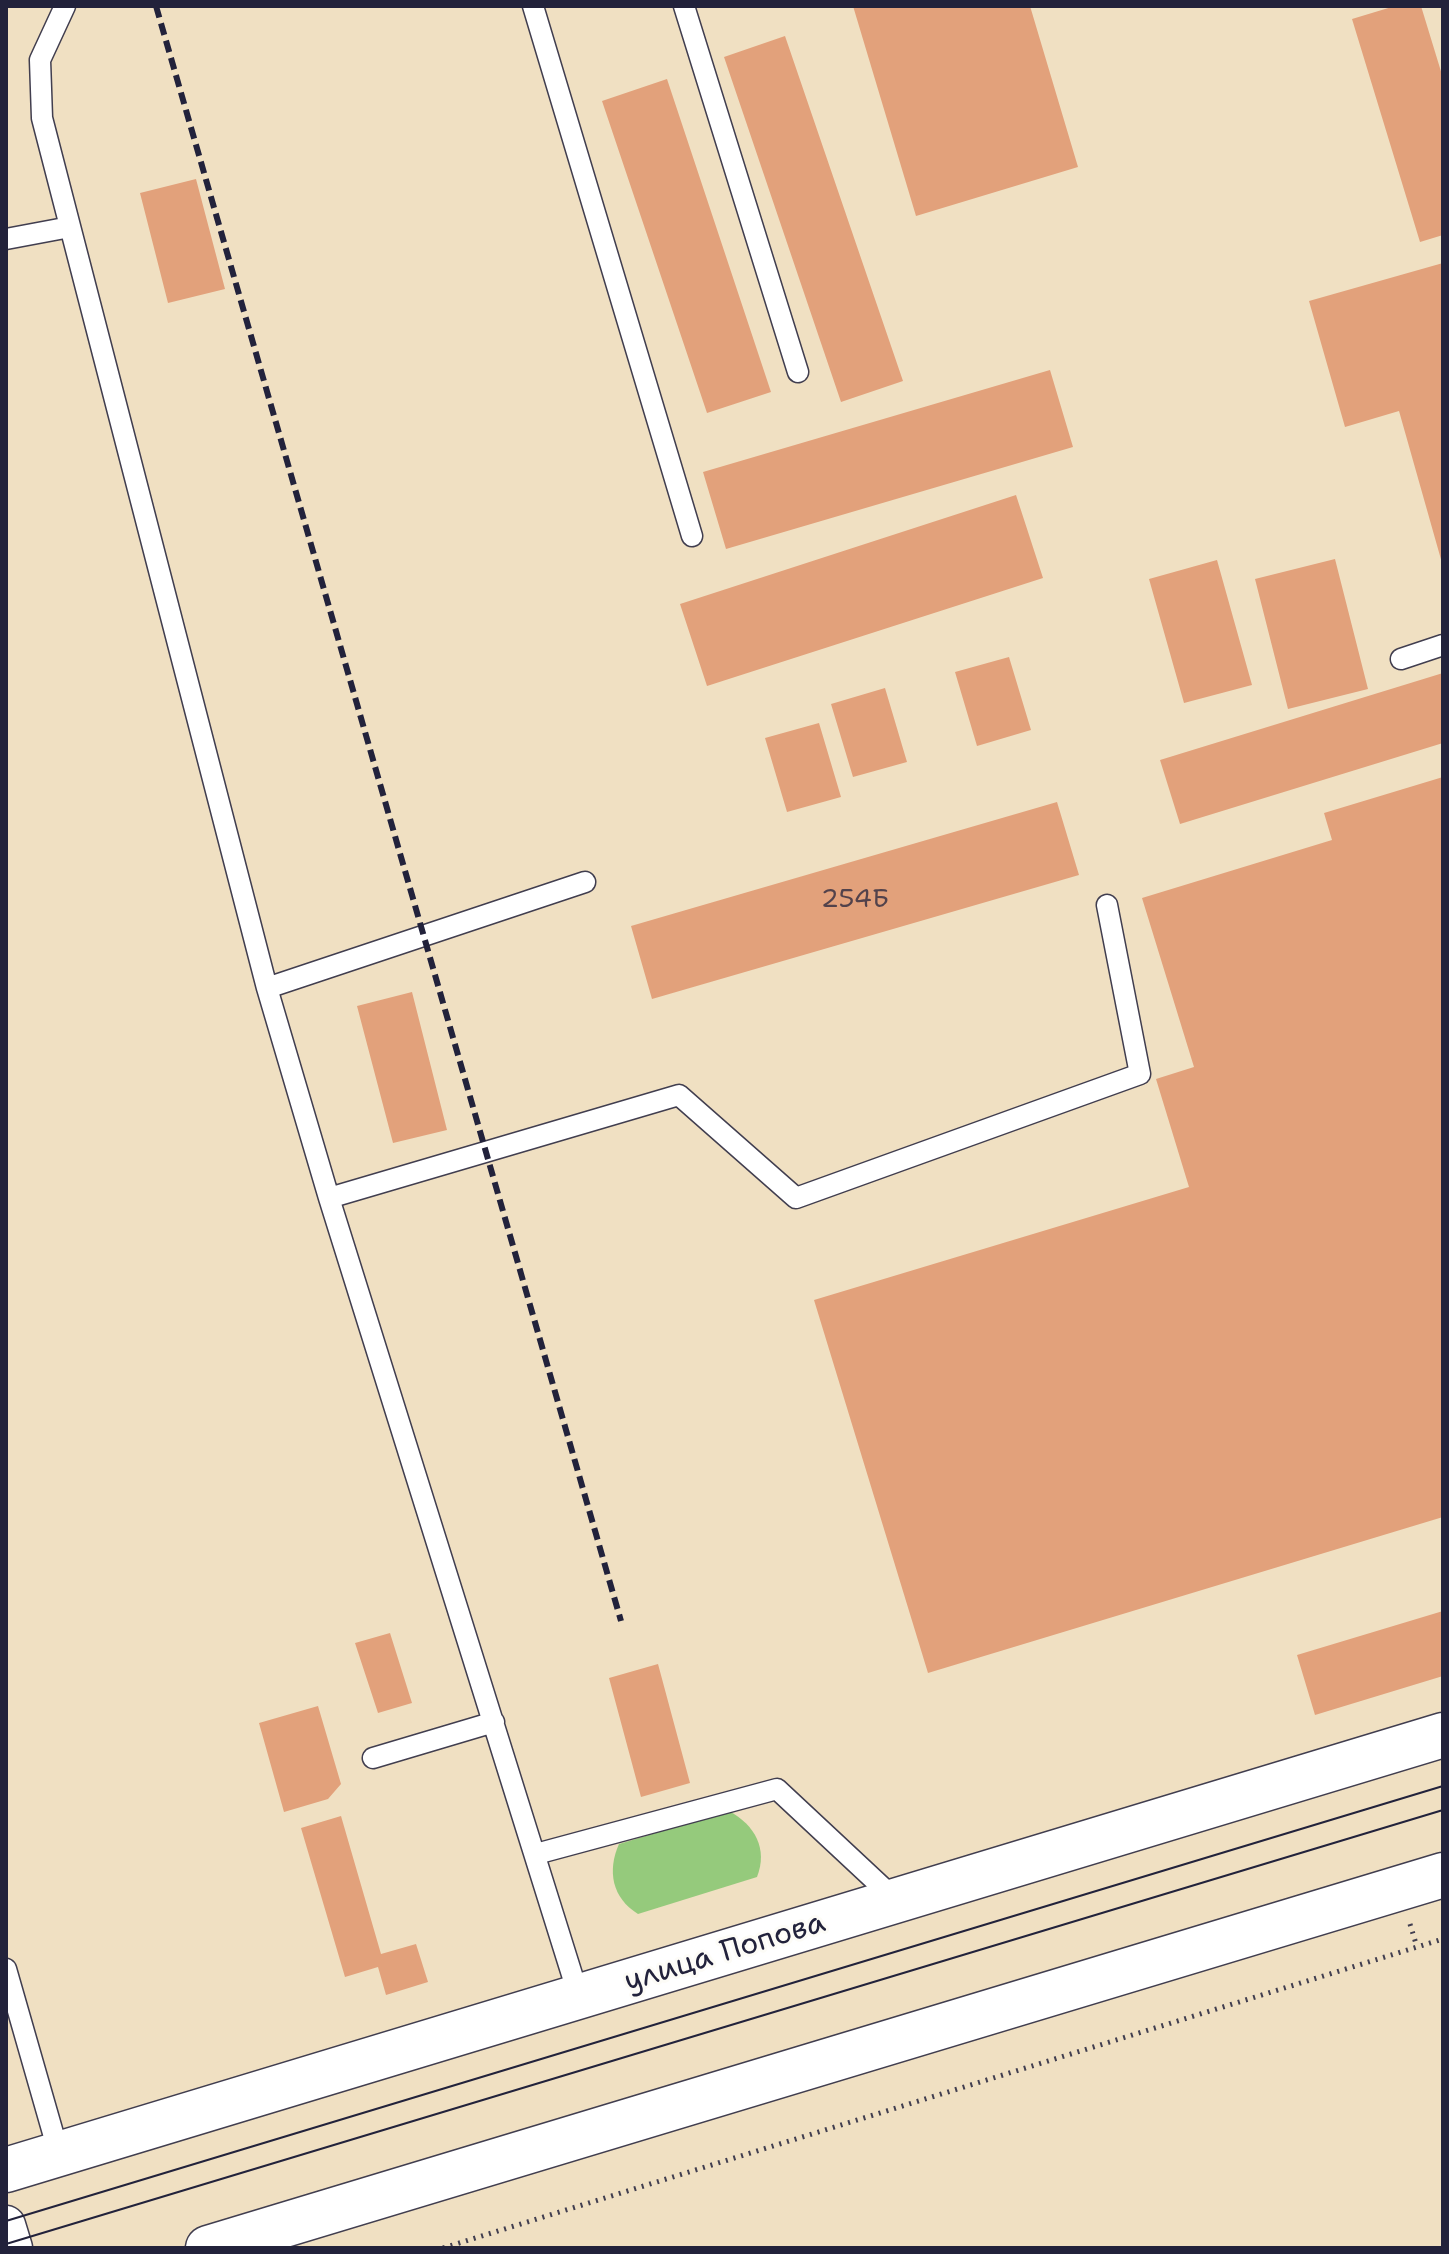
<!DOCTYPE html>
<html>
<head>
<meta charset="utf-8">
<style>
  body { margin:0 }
  #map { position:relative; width:1449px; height:2254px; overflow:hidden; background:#f0e0c2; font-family:"Shantell Sans",sans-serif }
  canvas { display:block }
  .frame { position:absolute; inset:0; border:8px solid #22223b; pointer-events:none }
</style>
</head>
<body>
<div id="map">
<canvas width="1449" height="2254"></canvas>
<div class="frame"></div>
</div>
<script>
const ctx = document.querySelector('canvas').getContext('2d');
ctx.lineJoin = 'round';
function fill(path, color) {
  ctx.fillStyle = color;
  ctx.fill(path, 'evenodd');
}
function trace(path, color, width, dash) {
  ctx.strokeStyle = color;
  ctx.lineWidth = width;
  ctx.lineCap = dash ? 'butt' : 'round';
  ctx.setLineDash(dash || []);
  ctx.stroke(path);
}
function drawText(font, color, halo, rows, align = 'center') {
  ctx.font = font + ' "Shantell Sans",sans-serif';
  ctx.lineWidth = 6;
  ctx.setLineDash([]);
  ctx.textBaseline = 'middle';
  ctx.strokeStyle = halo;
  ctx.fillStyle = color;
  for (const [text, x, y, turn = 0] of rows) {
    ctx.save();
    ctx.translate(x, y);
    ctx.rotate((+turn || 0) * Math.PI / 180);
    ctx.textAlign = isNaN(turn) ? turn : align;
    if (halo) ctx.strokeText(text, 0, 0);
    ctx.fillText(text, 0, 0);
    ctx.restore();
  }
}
const green = new Path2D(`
  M729,1811C755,1825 768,1849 757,1877L638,1914C612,1898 607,1871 619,1844Z`);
const building = new Path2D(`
  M853,6H1030L1078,167L916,216Z
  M1395,6H1421L1443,78V235L1420,242L1352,19Z
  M785,36L903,381L841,402L724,57Z
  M667,79L771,392L707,413L602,101Z
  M196,179L225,289L168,303L140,193Z
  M1443,263V563H1442L1399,411L1345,427L1309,301Z
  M1050,370L1073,447L726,549L703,472Z
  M1016,495L1043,578L707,686L680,604Z
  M1335,559L1368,689L1288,709L1255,579Z
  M1217,560L1252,685L1184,703L1149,579Z
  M1009,657L1031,730L977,746L955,672Z
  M1443,673V743L1180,824L1160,760Z
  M885,688L907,762L853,777L831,704Z
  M819,723L841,797L787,812L765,738Z
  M1443,777V1517L928,1673L814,1300L1189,1187L1156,1079L1194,1067L1142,898L1332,840L1324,813Z
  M1057,802L1079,875L652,999L631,926Z
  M412,992L447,1130L393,1143L357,1006Z
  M1443,1611V1676L1315,1715L1297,1655Z
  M390,1633L412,1703L378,1713L355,1643Z
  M658,1664L690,1783L641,1797L609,1678Z
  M318,1706L341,1784L328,1799L284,1812L259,1723Z
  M341,1816L381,1954L416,1944L428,1982L386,1995L378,1967L345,1977L301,1828Z`);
const path = new Path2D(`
  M1410,1924L1417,1947
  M443,2248L1443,1939`);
const lane = new Path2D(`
  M65,6L40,60L42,118L267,988L329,1198L579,1997
  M533,6L692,536
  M684,6L798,372
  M6,239L70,227
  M1401,659L1443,645
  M267,988L585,882
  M329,1198L679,1095L796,1198L1140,1074L1107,905
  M373,1758L494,1722
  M536,1854L777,1789L897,1901
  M6,1969L59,2154`);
const street = new Path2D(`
  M6,2225L13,2248`);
const secondary = new Path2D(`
  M6,2170L1443,1735
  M208,2248L1443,1875`);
const tram = new Path2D(`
  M6,2221L1443,1786
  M6,2244L1443,1810`);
const rail = new Path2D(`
  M156,6L621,1621
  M6,8V6`);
const numberNames = [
  ["254Б",855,900]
];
const streetNames = [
  ["улица Попова",725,1953,-17]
];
fill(green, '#95ca7c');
fill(building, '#e2a17b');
trace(lane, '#413e4f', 23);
trace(street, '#413e4f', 41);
trace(secondary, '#413e4f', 47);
trace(path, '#413e4f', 5, [2, 6]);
trace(lane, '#fff', 20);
trace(street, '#fff', 38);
trace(secondary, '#fff', 44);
trace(tram, '#22223b', 2);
trace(rail, '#22223b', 6, [12, 6]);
drawText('26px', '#52424b', null, numberNames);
drawText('30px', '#22223b', '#fdfcf7', streetNames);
</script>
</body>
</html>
